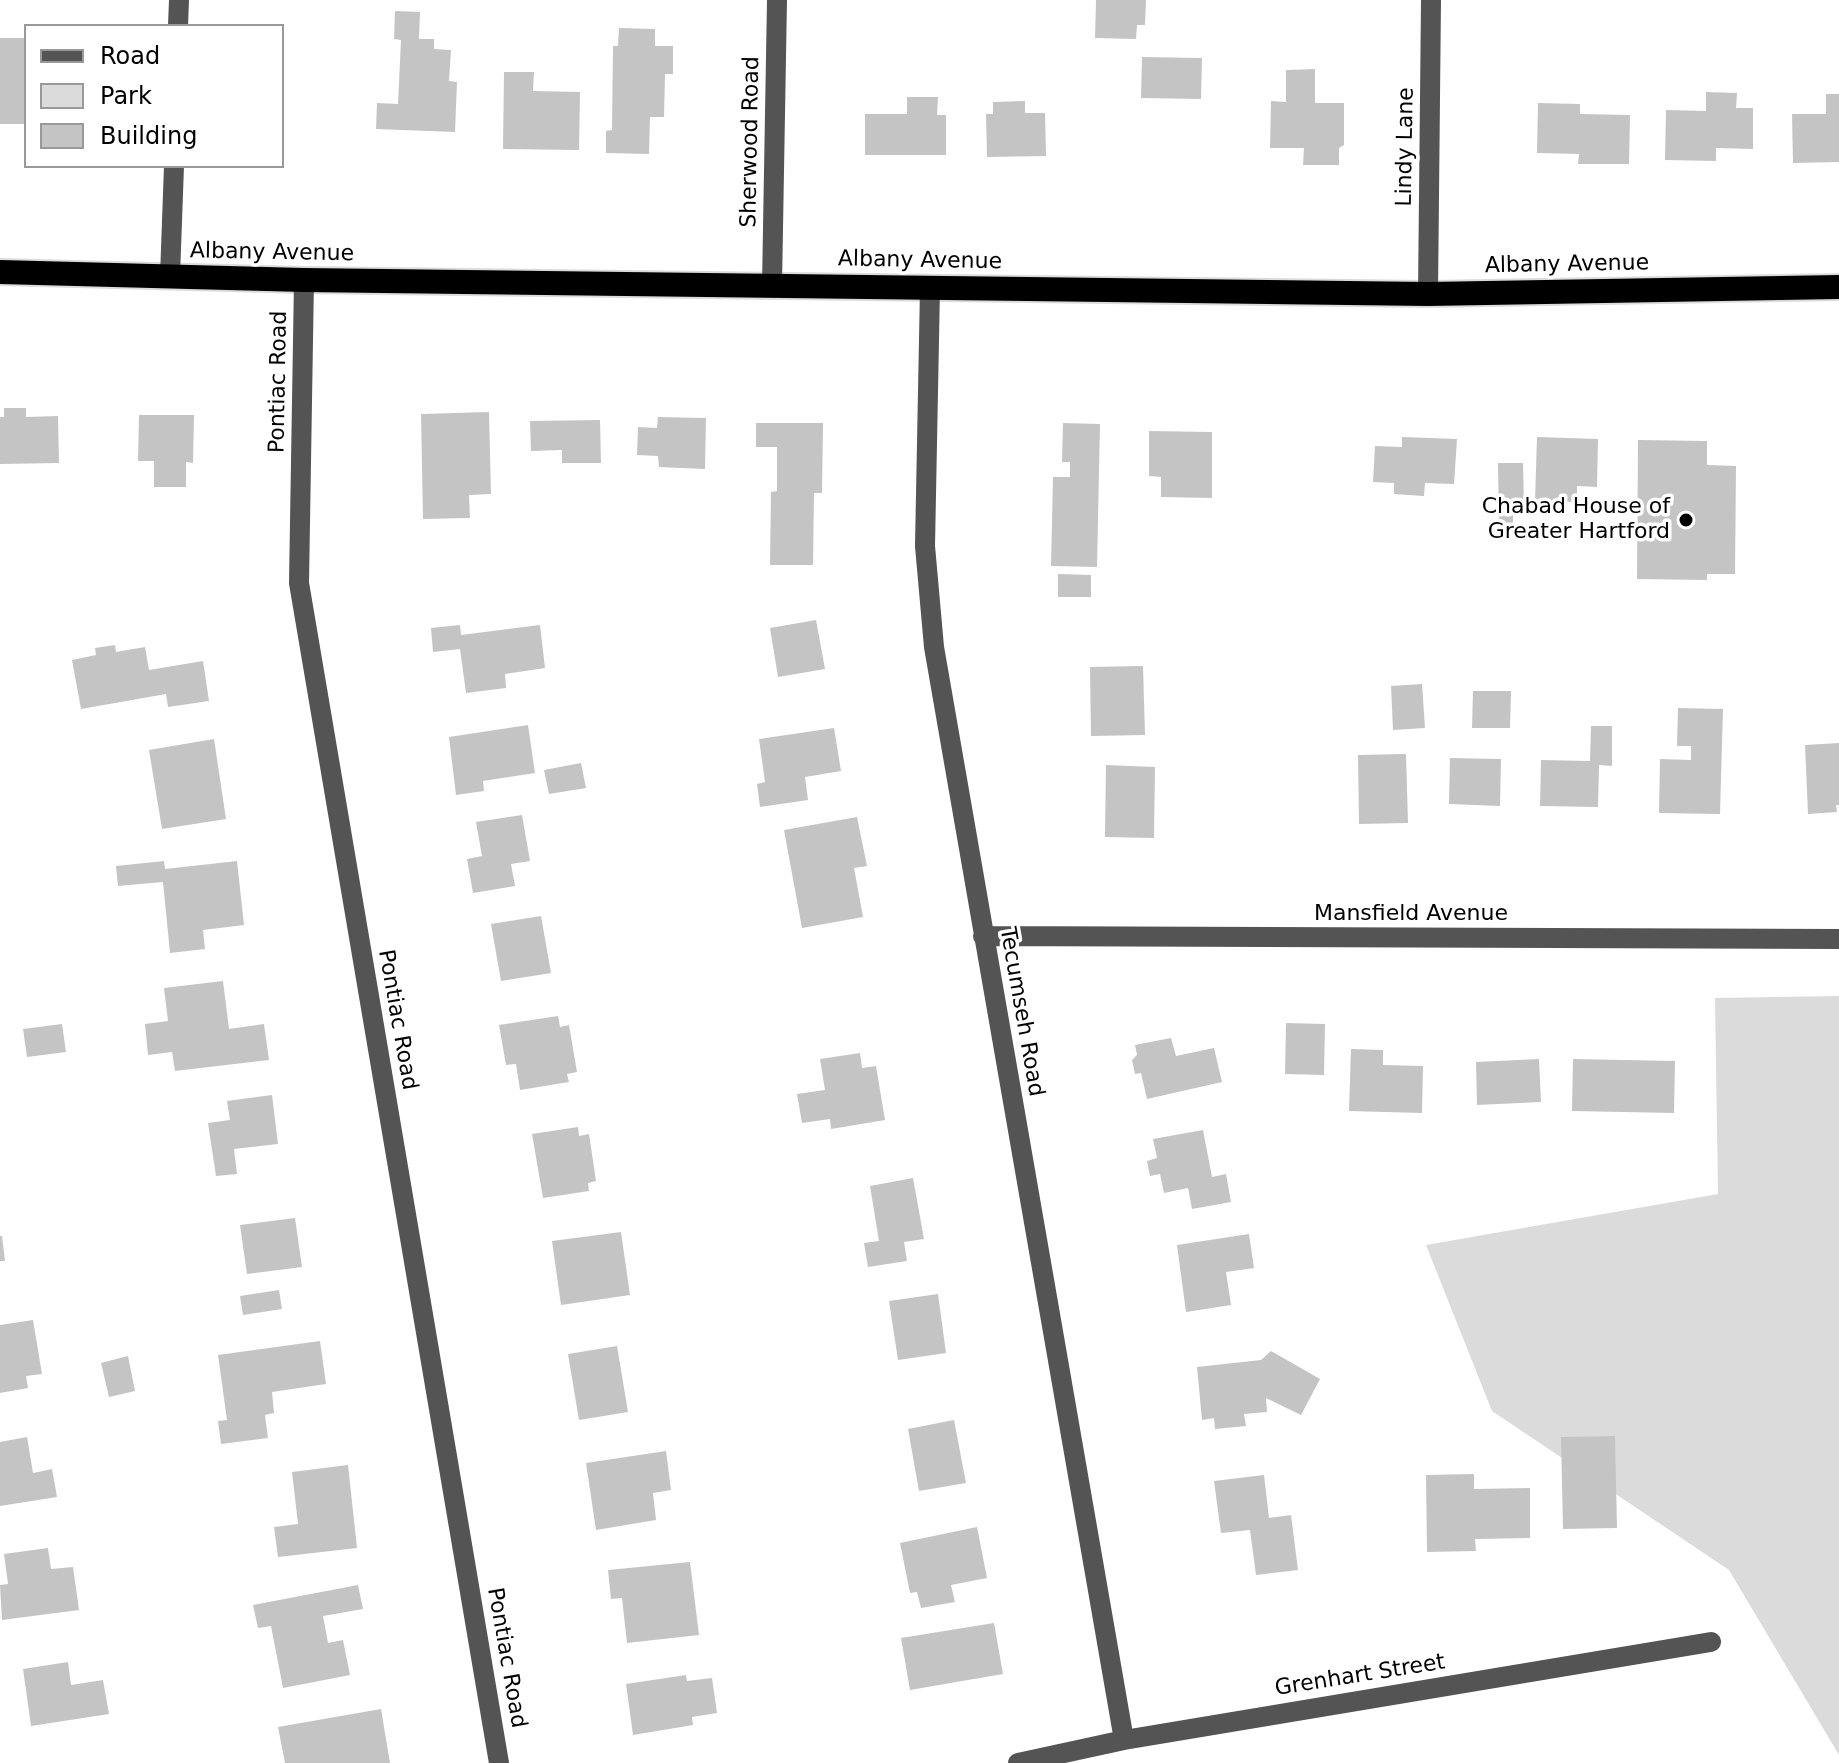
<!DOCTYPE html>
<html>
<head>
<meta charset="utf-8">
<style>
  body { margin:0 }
  #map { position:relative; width:1839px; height:1763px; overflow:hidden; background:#fff; font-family:"DejaVu Sans",sans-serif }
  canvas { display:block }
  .legend { position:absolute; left:24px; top:24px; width:260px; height:144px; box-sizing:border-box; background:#fff; border:2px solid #999; margin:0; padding:10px 14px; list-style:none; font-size:24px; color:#000 }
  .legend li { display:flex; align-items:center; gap:16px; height:40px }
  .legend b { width:40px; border:2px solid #999 }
</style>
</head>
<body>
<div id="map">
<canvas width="1839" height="1763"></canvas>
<ul class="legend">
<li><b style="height:10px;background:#545454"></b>Road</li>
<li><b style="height:22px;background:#dbdbdb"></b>Park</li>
<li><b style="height:22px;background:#c4c4c4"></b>Building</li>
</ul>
</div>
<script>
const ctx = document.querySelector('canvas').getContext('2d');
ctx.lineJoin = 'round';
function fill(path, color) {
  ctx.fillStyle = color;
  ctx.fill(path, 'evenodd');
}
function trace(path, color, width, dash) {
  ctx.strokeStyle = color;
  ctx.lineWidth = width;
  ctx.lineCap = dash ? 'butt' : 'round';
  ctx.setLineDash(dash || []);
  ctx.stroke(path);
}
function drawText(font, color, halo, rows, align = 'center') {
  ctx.font = font + ' "DejaVu Sans",sans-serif';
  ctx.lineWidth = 7;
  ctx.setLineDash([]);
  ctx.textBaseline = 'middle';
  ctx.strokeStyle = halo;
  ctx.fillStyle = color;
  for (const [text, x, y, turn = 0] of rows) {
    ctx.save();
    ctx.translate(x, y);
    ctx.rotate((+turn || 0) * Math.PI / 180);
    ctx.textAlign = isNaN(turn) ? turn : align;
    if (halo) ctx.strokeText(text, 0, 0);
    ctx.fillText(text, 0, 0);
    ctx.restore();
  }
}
const green = new Path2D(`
  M1839,996V1755L1729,1570L1492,1411L1426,1245L1718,1194L1715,998Z`);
const building = new Path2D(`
  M1096,0H1146L1145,25H1137L1136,39L1095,38Z
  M395,11L420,12L419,39H434V49L451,50L449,81L457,82L455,132L376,129L377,103L398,104L401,40L394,39Z
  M619,28L655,29V46H673V74H665L664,117H650L649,154L606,153V131L612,130L613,46H618Z
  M0,38H26V124H0Z
  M1142,57L1202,58L1201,99L1141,98Z
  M1315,69V103H1344V145L1339,148V165H1303L1304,148H1270L1271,101L1286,102V70Z
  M504,72H534L533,91L580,92L579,150L503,149Z
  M1706,92L1737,93L1736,108H1753V149L1716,148V161L1665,160L1666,110L1706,111Z
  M1826,94H1839V162L1793,163L1792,114H1826Z
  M907,97H938L937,115H946V155H865V114H907Z
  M1025,101V113H1045L1046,156L987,157L986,114H993V102Z
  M1538,103L1580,104V114L1630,115L1629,164H1578L1579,154L1537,153Z
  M4,408H26V417L58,416L59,463L0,464V417H4Z
  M489,412L491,494L469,495L470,518L423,519L421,414Z
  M139,415H194L193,463L186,462V487H154V461H138Z
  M658,417L706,418L705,469L659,467L658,456L637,455L638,427L657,428Z
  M600,420L601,463H562V450L531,451L530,421Z
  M756,423H823L822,493H814L813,565H770L771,492L777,491V447H756Z
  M1063,423L1100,424L1097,567L1051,566L1053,477H1070V462H1062Z
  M1149,431L1212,432V498L1161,497V477L1149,476Z
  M1402,437L1457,439L1454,484L1425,483L1424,496L1394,494V483L1373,482L1375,446L1402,447Z
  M1537,437L1598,439L1597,487L1577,486V502L1535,501Z
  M1638,440L1707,441V465L1736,466L1735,574H1707V580L1637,579Z
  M1498,463H1523L1524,504H1513V526H1499Z
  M1058,574L1091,575V597H1058Z
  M816,620L825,669L778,677L770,628Z
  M460,625L461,635L540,625L545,668L505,674L506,688L466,693L460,649L433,652L431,628Z
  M115,645L116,652L145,647L149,670L203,661L209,701L168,707L166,694L81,709L72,660L96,655L95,648Z
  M1143,666L1145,735L1091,736L1090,667Z
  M1422,684L1425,728L1393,730L1391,686Z
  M1473,691H1511L1510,728H1472Z
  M1678,708L1723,709L1720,814L1659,813L1660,759L1691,760V746H1677Z
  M528,725L535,773L483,781L484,791L456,795L449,737Z
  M1591,726H1612V766L1599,765L1598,807L1540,806L1541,760L1590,761Z
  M834,728L841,771L805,777L808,800L760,807L757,784L765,782L759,739Z
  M214,739L226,819L162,829L149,750Z
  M1839,743V805H1836L1837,812L1808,814L1805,745Z
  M1406,754L1408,823L1359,824L1358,755Z
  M1450,758L1501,759L1500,806L1449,804Z
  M581,763L586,788L549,794L544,770Z
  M1106,765L1155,767L1154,838L1105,837Z
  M522,815L530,861L511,864L515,886L473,893L467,859L482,856L476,822Z
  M857,817L867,866L854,868L863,917L802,928L784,830Z
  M164,861L165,869L237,861L244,925L203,930L205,949L170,953L163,882L118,886L116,866Z
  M541,916L551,973L501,981L491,924Z
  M223,981L229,1029L264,1024L269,1060L175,1071L172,1052L148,1055L145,1024L168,1021L164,988Z
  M558,1016L560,1027L569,1025L577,1072L567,1074L569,1082L520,1090L516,1064L506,1065L499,1025Z
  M1286,1023L1325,1024L1324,1075L1285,1074Z
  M62,1024L66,1052L27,1057L23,1029Z
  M1171,1038L1176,1056L1214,1048L1222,1082L1147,1099L1141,1073L1135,1074L1132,1060L1137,1055L1135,1045Z
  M1351,1049L1383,1050V1065L1423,1066L1422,1113L1349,1111Z
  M860,1053L862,1068L876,1066L885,1120L831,1129L830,1119L802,1123L797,1094L825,1090L820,1059Z
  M1539,1059L1541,1102L1477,1105L1476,1062Z
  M1573,1059L1675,1061L1674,1113L1572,1111Z
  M272,1095L278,1144L234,1149L237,1174L216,1176L208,1123L230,1120L227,1101Z
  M578,1127L579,1136L589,1134L596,1181L588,1183L589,1191L543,1198L532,1134Z
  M1203,1130L1212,1177L1226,1174L1231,1202L1192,1209L1188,1188L1164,1193L1160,1174L1150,1176L1147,1161L1157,1158L1153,1139Z
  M913,1178L924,1239L904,1242L907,1261L868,1267L864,1243L879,1241L870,1186Z
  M295,1218L302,1267L247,1274L240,1225Z
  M621,1232L630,1295L561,1305L552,1241Z
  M1249,1234L1254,1268L1226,1272L1231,1305L1186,1312L1177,1245Z
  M0,1236H2L5,1261H0Z
  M279,1290L282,1309L243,1315L240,1296Z
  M938,1294L946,1353L898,1360L889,1301Z
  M33,1320L42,1374L26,1376L28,1388L0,1393V1325Z
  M320,1341L326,1384L272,1392L274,1413L265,1415L268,1438L221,1444L218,1421L227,1420L218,1355Z
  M617,1346L628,1412L579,1420L568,1354Z
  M1271,1351L1320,1379L1301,1415L1266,1398L1267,1412L1244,1414L1246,1426L1215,1429L1214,1418L1202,1420L1197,1367L1261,1360Z
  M128,1356L135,1391L109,1397L101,1363Z
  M954,1420L966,1483L919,1491L908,1429Z
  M1615,1436L1617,1528L1563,1529L1561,1437Z
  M27,1437L33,1473L52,1469L57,1497L0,1506V1442Z
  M666,1451L671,1490L653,1493L656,1520L596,1530L586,1463Z
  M348,1465L357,1548L278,1557L274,1527L298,1524L292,1472Z
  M1474,1474V1489L1530,1488V1538L1475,1539L1476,1551L1427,1552L1426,1475Z
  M1264,1475L1269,1518L1291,1515L1298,1570L1256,1575L1250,1530L1221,1533L1214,1481Z
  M977,1527L987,1578L951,1585L955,1602L921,1608L917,1592L910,1593L900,1543Z
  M48,1548L51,1569L73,1567L79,1610L2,1620L0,1585L8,1584L4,1554Z
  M690,1562L699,1635L627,1643L622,1598L611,1599L608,1570Z
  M358,1585L363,1609L323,1616L328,1643L343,1640L350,1675L283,1688L271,1626L258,1628L253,1605Z
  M994,1623L1003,1674L910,1690L901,1638Z
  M68,1662L71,1685L103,1680L109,1714L31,1726L23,1669Z
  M686,1675L687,1681L712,1678L717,1713L692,1717L693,1725L633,1735L626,1684Z
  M381,1709L390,1763H285L278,1727Z`);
const minor = new Path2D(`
  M178,26L179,0
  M170,276L174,166
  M304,280L299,583L499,1763
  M772,285L777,0
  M930,288L925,546L934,647L1124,1740
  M1428,294L1431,0
  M983,936L1839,939
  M1018,1763L1124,1740L1711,1642`);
const highway = new Path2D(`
  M0,272L304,280L1428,294L1839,287`);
const markers = [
  [1686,520,8,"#000"]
];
const streetNames = [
  ["Sherwood Road",751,142,-89],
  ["Lindy Lane",1406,147,-89],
  ["Albany Avenue",272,253,1],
  ["Albany Avenue",920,261,1],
  ["Albany Avenue",1567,265,-1],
  ["Pontiac Road",279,382,-89],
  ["Mansfield Avenue",1411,914],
  ["Tecumseh Road",1021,1012,80],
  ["Pontiac Road",397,1020,80],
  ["Pontiac Road",506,1658,80],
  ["Grenhart Street",1360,1676,-9]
];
const poiNames = [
  ["Chabad House of",1670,507],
  ["Greater Hartford",1670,532]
];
fill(green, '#dbdbdb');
fill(building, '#c4c4c4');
trace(highway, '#dbdbdb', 28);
trace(minor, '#545454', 20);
trace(highway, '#000', 24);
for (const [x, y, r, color] of markers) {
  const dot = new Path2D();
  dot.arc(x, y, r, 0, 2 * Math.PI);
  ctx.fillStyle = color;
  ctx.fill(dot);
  trace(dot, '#fff', 3);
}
drawText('22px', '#000', '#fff', streetNames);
drawText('22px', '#000', '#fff', poiNames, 'right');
</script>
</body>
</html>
